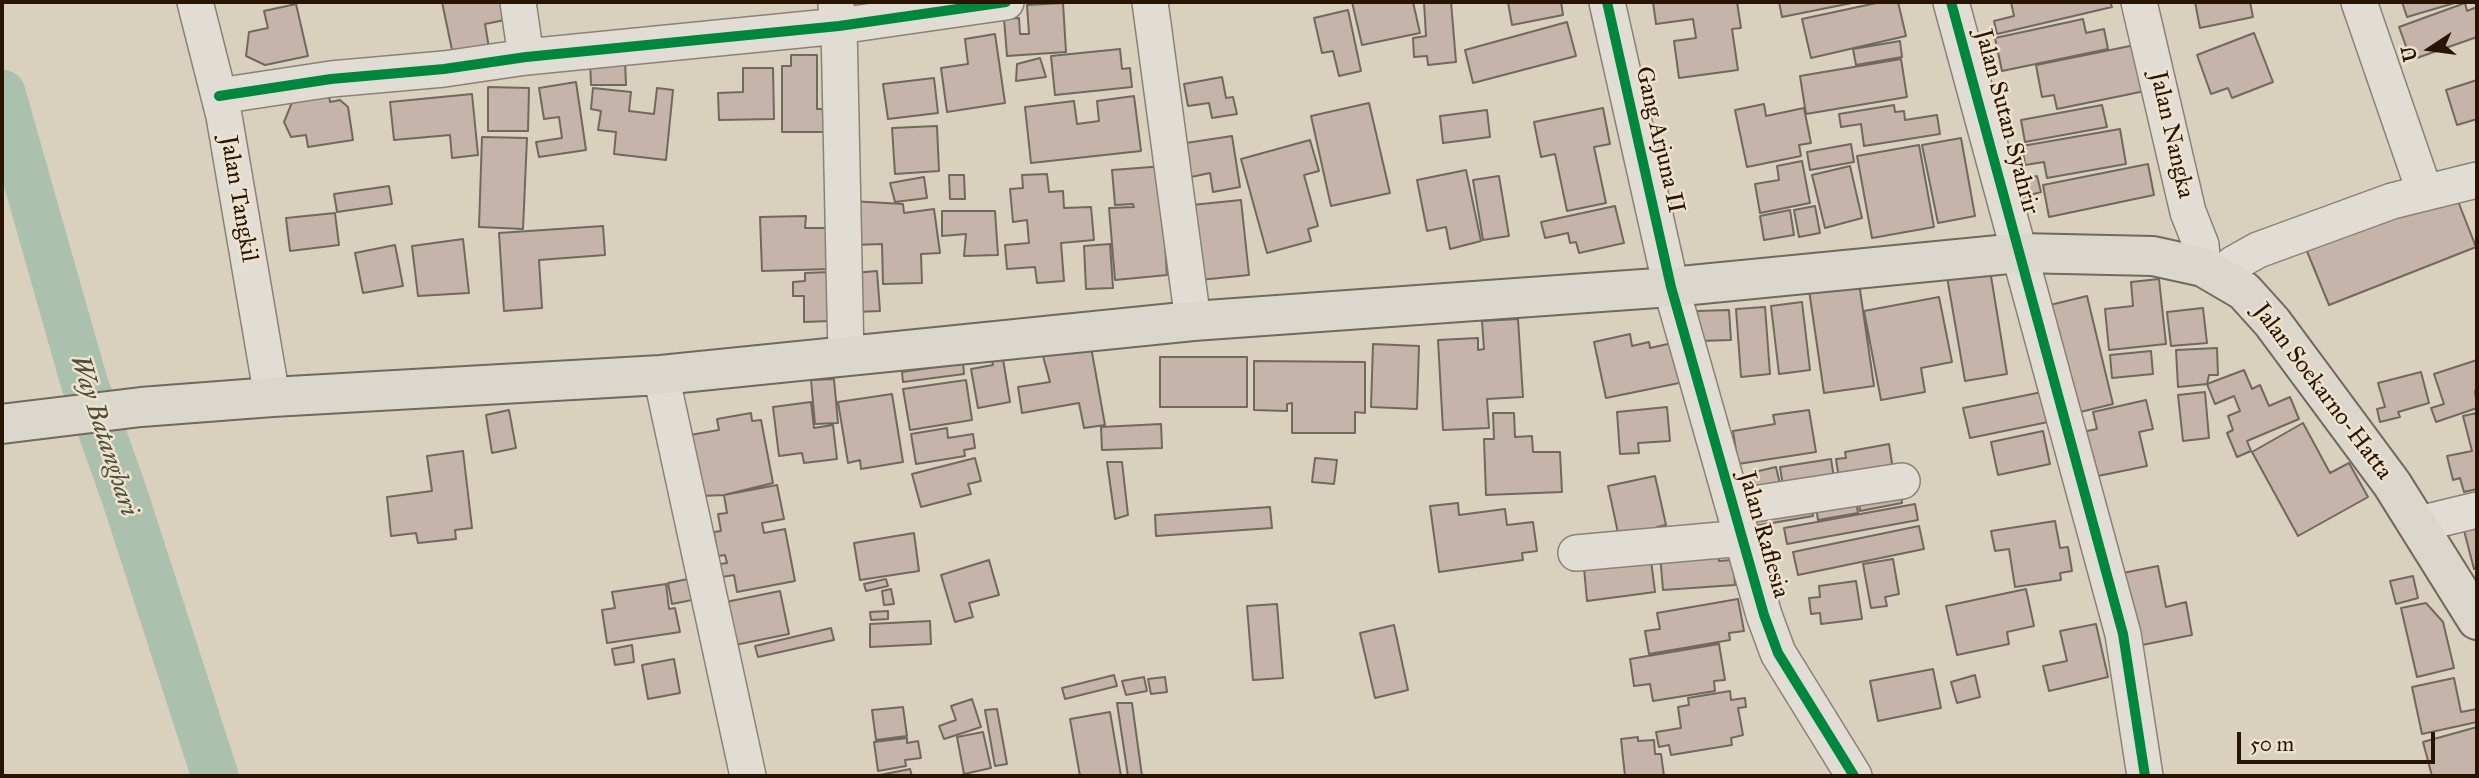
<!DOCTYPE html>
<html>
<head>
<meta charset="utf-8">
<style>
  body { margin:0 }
  #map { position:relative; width:2479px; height:778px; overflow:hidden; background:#d9d0be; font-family:"IM FELL Great Primer",serif }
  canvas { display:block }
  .frame { position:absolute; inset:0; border:4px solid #281400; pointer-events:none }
  .north { position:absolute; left:2395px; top:14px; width:70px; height:70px; -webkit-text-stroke:5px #ede2ce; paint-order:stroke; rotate:257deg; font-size:19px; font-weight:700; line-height:28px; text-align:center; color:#281400 }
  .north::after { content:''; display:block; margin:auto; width:24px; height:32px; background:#281400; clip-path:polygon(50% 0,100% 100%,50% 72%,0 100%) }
  .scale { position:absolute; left:2237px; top:732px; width:198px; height:32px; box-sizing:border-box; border:4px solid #281400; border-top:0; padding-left:9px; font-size:21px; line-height:24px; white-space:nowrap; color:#281400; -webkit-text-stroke:5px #ede2ce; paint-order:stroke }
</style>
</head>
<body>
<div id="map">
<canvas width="2479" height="778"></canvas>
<div class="frame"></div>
<div class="north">U</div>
<div class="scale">50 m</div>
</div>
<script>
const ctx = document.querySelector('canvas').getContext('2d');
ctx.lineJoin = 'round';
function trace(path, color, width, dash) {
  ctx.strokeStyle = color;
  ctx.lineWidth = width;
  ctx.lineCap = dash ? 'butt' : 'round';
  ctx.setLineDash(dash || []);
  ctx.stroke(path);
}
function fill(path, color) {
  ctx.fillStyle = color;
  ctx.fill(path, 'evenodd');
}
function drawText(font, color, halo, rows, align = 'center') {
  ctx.font = font + ' "IM FELL Great Primer",serif';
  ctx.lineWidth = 5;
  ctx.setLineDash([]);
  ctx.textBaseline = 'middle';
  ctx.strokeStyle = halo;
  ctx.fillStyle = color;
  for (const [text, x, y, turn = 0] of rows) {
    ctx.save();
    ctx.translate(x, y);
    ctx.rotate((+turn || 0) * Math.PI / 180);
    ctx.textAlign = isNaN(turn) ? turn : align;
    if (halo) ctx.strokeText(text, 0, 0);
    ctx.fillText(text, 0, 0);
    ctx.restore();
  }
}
const river = new Path2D(`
  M2,93L84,382L124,494L215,776`);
const building = new Path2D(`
  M442,2H502L505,20L485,24L489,48L453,55Z
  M1352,2H1413L1420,33L1362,45Z
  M1424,2H1451L1456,62L1428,65L1427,56L1414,57L1413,38L1426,36Z
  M1508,2H1561L1563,15L1512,25Z
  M1653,2H1737L1741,28L1732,29L1738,70L1679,78L1674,41L1696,38L1693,19L1656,24Z
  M1779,2H1857L1782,17Z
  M1881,2H1898L1906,36L1811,58L1802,19Z
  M2011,2H2110L2112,7L1997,34L1994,21L2014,16Z
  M2195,2H2250L2253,17L2200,28Z
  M2402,2H2458L2407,17Z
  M1063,3L1066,52L1007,56L1004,19L1019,18L1020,34H1029L1027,5Z
  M2465,3L2467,11L2477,7V37L2411,60L2399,27Z
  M296,4L308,56L265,65L246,56L249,32L268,28L264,11Z
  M1348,10L1361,71L1339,76L1333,51L1322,53L1314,18Z
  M2083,19L2086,33L2104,29L2108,49L2002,71L1995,38Z
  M1567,22L1576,56L1473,83L1465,50Z
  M2254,33L2273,82L2232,98L2228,88L2211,94L2197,55Z
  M995,34L1005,103L947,112L941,68L968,64L965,39Z
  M1900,41L1902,57L1856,65L1853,49Z
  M2140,44L2150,90L2057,109L2054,95L2042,97L2036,65Z
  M1120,49L1122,69L1130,68L1132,87L1055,95L1051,56Z
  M791,55H817V109H831V132H782V66H791Z
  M1040,58L1046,77L1016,81L1017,64Z
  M1901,59L1907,97L1806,114L1800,76Z
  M590,60H625L626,85H591Z
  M743,68H773L774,119L719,120L718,93L743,92Z
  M1222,77L1226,98L1233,97L1237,114L1212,118L1209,103L1188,106L1184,84Z
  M934,78L938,113L888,119L883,84Z
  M2477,80V119L2457,125L2446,90Z
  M576,82L586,150L539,157L536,142L562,138L559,117L544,119L539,88Z
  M488,87L529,88L528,131H488Z
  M593,88L631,92L629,111L654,114L657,88L673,90L666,160L614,154L616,132L598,130L601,111L591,109Z
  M329,94L330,102L340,100L348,107L353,140L308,147L306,135L291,137L284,122L293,100Z
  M472,94L478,155L452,158L450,135L394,140L390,102Z
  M1134,96L1141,151L1031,163L1025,107L1074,101L1077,124L1099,121L1097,101Z
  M1369,103L1390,193L1331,206L1311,116Z
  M1764,104L1766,116L1804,108L1811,143L1799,145L1801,156L1747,167L1735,110Z
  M1894,105L1895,112L1904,111L1905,120L1937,115L1940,134L1864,146L1861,124L1841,127L1839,114Z
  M2102,105L2107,127L2025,142L2021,120Z
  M1603,108L1610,144L1594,147L1606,203L1567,211L1555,154L1541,157L1534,122Z
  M1487,110L1490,137L1443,143L1440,116Z
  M937,126L939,171L895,174L892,128Z
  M2120,129L2126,164L2047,178L2044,162L2025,165L2022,146Z
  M1232,136L1240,187L1213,192L1210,173L1191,177L1186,143Z
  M482,137L527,138L523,229L479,227Z
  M1961,138L1975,216L1938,223L1922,145Z
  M1310,140L1319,171L1304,175L1318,226L1308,229L1311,241L1267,253L1241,159Z
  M1851,144L1854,162L1810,170L1807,152Z
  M1919,145L1934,227L1872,238L1857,156Z
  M1802,161L1810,203L1760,213L1755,184L1779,180L1777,166Z
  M2148,164L2154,195L2049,217L2043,185Z
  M1165,166L1171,240L1165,244L1167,275L1115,280L1109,208L1134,207L1133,204L1115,205L1112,170Z
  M1850,166L1862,218L1825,228L1812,175Z
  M1466,170L1481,241L1450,249L1446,227L1427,231L1417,180Z
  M1047,174L1049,192L1063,191L1064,208L1091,207L1094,240L1061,243L1064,281L1037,283L1035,267L1007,269L1005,245L1029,243L1027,220L1013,222L1010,189L1023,188L1022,175Z
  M949,175H964L965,199H950Z
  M1499,176L1509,236L1483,240L1473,180Z
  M2037,176L2041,192L2016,199L2012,183Z
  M924,177L927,198L895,202L890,183Z
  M389,186L392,204L337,212L334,194Z
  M2454,191L2476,247L2329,305L2304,244Z
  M1241,200L1249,275L1190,281L1182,206Z
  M851,201L903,204L904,213L934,209L940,253L921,254L922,283L883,284L882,244L853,245Z
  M1615,206L1624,243L1579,253L1576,242L1570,243L1568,233L1545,238L1541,222Z
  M1815,206L1820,233L1799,237L1794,210Z
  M1790,210L1794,235L1764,240L1760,216Z
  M942,211H995L998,255L964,256L966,234L942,236Z
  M335,213L339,245L290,251L286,218Z
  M806,216L805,228H829L831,269L762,271L760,217Z
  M603,226L605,255L539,260L542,308L504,311L499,233Z
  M463,239L469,293L418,296L412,246Z
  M1110,244L1113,288L1086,289L1084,246Z
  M395,245L403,286L363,293L355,253Z
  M1990,270L2007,374L1965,381L1947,277Z
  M877,271L880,311L855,312L853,273Z
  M829,272L831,321L804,322V296H793V282L805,281V273Z
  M2159,279L2166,344L2109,350L2105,309L2133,306L2131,282Z
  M1859,283L1874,386L1824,393L1809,290Z
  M2087,296L2113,404L2076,413L2050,305Z
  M1939,297L1952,362L1921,368L1925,392L1881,400L1864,311Z
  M1802,302L1810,370L1779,374L1771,306Z
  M1765,307L1770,374L1741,377L1736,309Z
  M2203,308L2207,343L2171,346L2167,312Z
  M1729,310L1731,340L1699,341L1697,311Z
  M1518,319L1523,397L1487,399L1489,428L1443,430L1438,340L1478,338V350L1484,349L1482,321Z
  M1630,334L1632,346L1649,342L1650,348L1681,341L1689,381L1606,398L1594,342Z
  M1373,344L1419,346L1417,409L1371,407Z
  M1091,347L1105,425L1084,428L1079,403L1022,413L1018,387L1050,382L1043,356Z
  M2217,348L2218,375H2209L2207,384L2178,387L2176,350Z
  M2151,351L2153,374L2112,378L2110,355Z
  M1002,353L1010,402L978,408L971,369L993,365L991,355Z
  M1160,357H1247V407H1160Z
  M2477,360V390L2475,391L2477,408L2436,422L2431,408L2444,404L2434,374Z
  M1254,361L1365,362V413L1355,412V433H1292V403L1287,404V411L1254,410Z
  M963,363L964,374L903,382L902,372Z
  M2244,370L2252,389L2260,385L2269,406L2290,397L2299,419L2247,441L2251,451L2237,457L2227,433L2233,430L2228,416L2240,411L2234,396L2215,404L2207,384Z
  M2421,372L2429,403L2398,412L2400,417L2380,422L2377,409L2385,407L2378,383Z
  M834,379L838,423L815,424L811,380Z
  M966,380L972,420L910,430L903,389Z
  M2052,390L2058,420L1970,438L1963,408Z
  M2205,392L2209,438L2183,441L2178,395Z
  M892,394L903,462L861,469L860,460L848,463L838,402Z
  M2146,400L2153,429L2139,432L2147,466L2098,476L2093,455L2087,456L2082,432L2097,429L2093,412Z
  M811,402L814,428L833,425L837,459L804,463L802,453L779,456L773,407Z
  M1667,407L1670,441L1638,443L1639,453L1620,454L1617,412Z
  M509,410L516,448L492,453L486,415Z
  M1809,410L1816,452L1738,464L1733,431L1775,424L1773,415Z
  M751,413L752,421L761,420L773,483L724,495L700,496L690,435L719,430L717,419Z
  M1493,413H1514L1515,437L1532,436L1533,452H1560L1562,492L1486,495L1484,439H1494Z
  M2477,413V489L2464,492L2460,478L2453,480L2447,456L2472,451L2463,416Z
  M2303,423L2330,473L2349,463L2368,497L2298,536L2252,452Z
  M1161,424L1162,448L1102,450L1101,427Z
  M947,428L948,438L973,434L975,448L964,450L965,456L916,464L911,434Z
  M2043,431L2050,464L1998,475L1991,442Z
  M1889,444L1894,476L1840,485L1836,459L1846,458L1845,452Z
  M463,451L472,528L455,530L456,539L418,543L416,533L391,536L387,497L432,491L427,456Z
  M975,458L981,481L968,484L971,494L921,507L912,474Z
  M1315,458L1337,460L1334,484L1312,482Z
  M1831,459L1835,485L1784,493L1780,467Z
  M1107,462H1122L1128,515L1115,519Z
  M1776,467L1782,493L1756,500L1750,473Z
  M1655,476L1666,525L1657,527L1660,538L1621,547L1608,486Z
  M777,485L784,519L762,523L764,533L785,529L795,581L737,592L734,575L722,577L720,564L727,563L725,555L718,556L714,532L721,531L718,514L727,513L724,495Z
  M1900,488L1902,503L1860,511L1858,496Z
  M1855,495L1858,513L1818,520L1815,501Z
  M1810,499L1813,516L1755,526L1752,509Z
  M1458,503L1459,515L1505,509L1507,525L1533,522L1537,551L1522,553L1523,560L1439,572L1430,506Z
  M1915,504L1918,520L1787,544L1784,528Z
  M1270,507L1272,528L1156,536L1155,515Z
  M2477,515V568L2474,569L2461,519Z
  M2055,521L2060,548L2068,547L2072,571L2060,573L2061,580L2015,587L2009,549L1995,551L1991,531Z
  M1919,526L1924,549L1798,575L1793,552Z
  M914,533L919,571L860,580L854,543Z
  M1719,550V561L1733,560L1735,585L1663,590L1660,554Z
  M1893,559L1899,594L1885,597L1887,606L1871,608L1863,564Z
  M989,560L999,595L969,603L973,617L955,622L941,575Z
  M1651,560L1655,592L1587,601L1584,568Z
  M2158,566L2166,607L2186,602L2192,635L2137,646L2123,573Z
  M2413,576L2418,598L2396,604L2390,581Z
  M693,578L697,599L672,604L668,583Z
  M886,579L888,586L866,591L864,584Z
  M1856,581L1862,619L1821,624L1820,613L1811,614L1809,598L1820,597L1819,586Z
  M666,584L669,609L675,608L680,632L607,643L602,610L615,608L612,592Z
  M891,589L894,604L884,605L882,591Z
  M2026,589L2034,626L2007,632L2009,644L1957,655L1946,606Z
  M780,591L789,634L735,645L726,602Z
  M1738,599L1744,631L1729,633L1730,640L1649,654L1645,631L1660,629L1657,613Z
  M2426,603L2443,622L2454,668L2417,677L2401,608Z
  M1277,604L1283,678L1253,680L1247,606Z
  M888,611V619L871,620L870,612Z
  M930,621L931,644L870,647V624Z
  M2096,624L2108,677L2049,691L2043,666L2067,661L2060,631Z
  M1394,625L1408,690L1375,698L1360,633Z
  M831,628L834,640L758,657L755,646Z
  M1719,644L1725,680L1714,681L1715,691L1653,701L1650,684L1634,686L1630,659Z
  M632,645L634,662L615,665L612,649Z
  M674,659L680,693L648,699L642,665Z
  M1933,669L1941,708L1878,721L1870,681Z
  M1114,675L1117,686L1065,699L1062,688Z
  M1975,675L1980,697L1957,703L1951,682Z
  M1144,677L1147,691L1126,695L1122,681Z
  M1165,677L1167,692L1151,694L1148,679Z
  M2454,678L2461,712L2477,709V722L2422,734L2412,687Z
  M1730,691L1731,700L1745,698L1746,707L1738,708L1743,735L1731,738L1732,745L1671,755L1669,745L1659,747L1656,732L1681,728L1678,707L1689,705L1688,698Z
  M972,699L981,727L944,739L939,726L956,720L951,706Z
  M1117,703H1132L1142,776H1128Z
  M903,707L907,736L876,740L872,710Z
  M997,709L1007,764L995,766L985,710Z
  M1110,712L1121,776H1080L1070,719Z
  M2477,727V776H2432L2423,742Z
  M983,732L991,768L964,774L957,737Z
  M1638,737V741L1654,740L1655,754H1661L1664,776H1625L1621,739Z
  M907,738V743L918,741L921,758L905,760L906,766L878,771L874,742Z
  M910,769L912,776H875Z`);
const minor = new Path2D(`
  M195,2L224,116L272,397
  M518,2L526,57
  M1150,2L1193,321
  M1607,2L1671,287L1764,615L1778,653L1854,776
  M1951,2L2123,634L2145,776
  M2139,2L2188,212L2201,245L2203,267
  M2359,2L2425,193
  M836,5L839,26L846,357
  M219,96L331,79L444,69L526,57L839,26L1006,2
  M2222,278L2233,264L2258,250L2392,201L2477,180
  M661,375L748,776
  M1734,507L1902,481
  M2419,524L2477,510
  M1576,553L1743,538`);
const major = new Path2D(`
  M2,424L141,407L272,397L661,375L1193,321L1671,287L2019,253L2153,256L2203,267L2244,291L2272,322L2392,484L2477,620`);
const cycleway = new Path2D(`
  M1607,2L1671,287L1764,615L1778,653L1854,776
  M1951,2L2123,634L2145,776
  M219,96L331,79L444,69L526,57L839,26L1006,2`);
const streetNames = [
  ["Jalan Sutan Syahrir",2006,122,75],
  ["Jalan Nangka",2171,135,77],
  ["Gang Arjuna II",1659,140,77],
  ["Jalan Tangkil",238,199,80],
  ["Jalan Soekarno-Hatta",2322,392,53],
  ["Jalan Raflesia",1763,535,74]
];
const waterNames = [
  ["Way Batanghari",103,436,72]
];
trace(river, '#abc0ad', 47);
fill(building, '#c6b3aa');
trace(building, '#70695d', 2);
trace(minor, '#8a8276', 38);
trace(major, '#70695d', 42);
trace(minor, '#e2ddd4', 35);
trace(major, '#dcd7cc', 38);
trace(cycleway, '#00873e', 10);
drawText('24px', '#281400', '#ede2ce', streetNames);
drawText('italic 26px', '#4f4e3a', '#ede2ce', waterNames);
</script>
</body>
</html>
